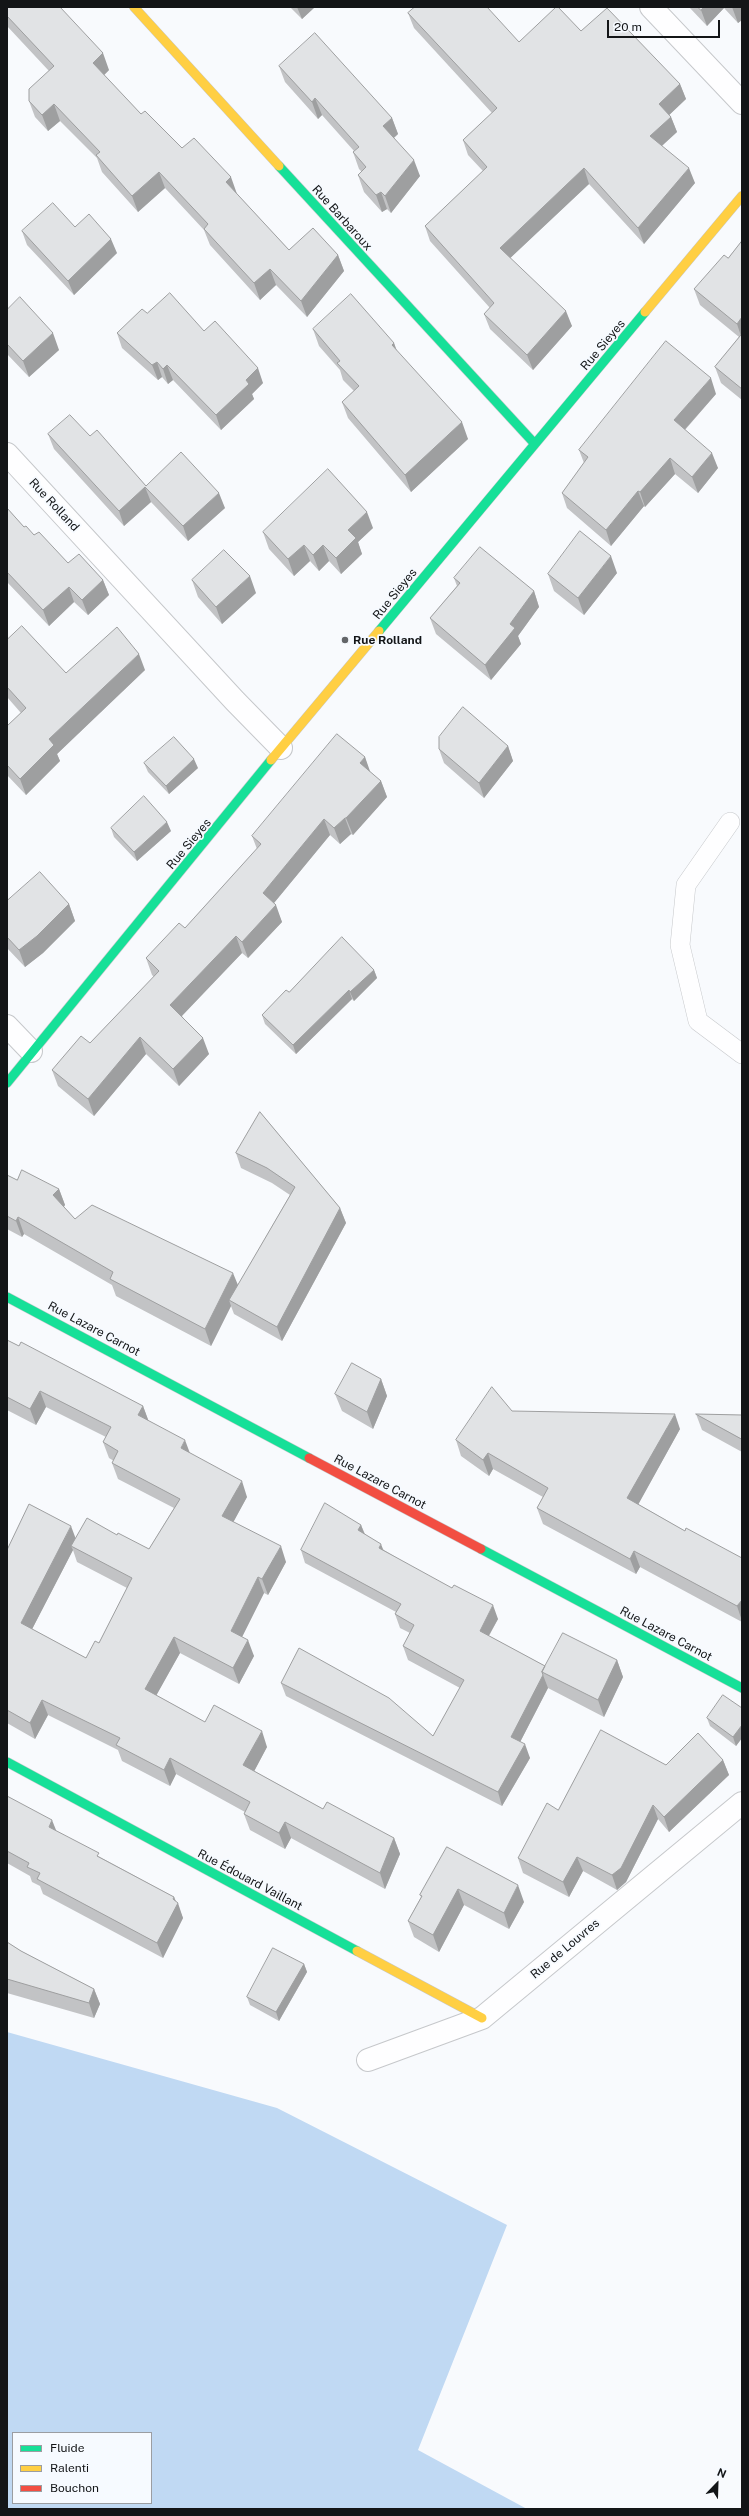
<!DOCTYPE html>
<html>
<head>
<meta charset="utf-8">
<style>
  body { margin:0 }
  #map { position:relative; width:749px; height:2516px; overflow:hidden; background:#f8fafd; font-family:"Public Sans",sans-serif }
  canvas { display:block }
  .frame { position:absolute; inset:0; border:8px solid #131517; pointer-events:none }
  .legend { position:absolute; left:12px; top:2432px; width:140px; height:72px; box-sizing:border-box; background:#f6faff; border:1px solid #9b9ea2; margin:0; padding:5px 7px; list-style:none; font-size:12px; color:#131517 }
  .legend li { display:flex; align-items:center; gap:8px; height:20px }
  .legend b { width:20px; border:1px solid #9b9ea2 }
  .north { position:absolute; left:697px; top:2464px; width:40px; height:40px; -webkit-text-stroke:3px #f6faff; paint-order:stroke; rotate:23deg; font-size:11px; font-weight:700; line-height:16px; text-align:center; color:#131517 }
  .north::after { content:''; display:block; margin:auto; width:14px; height:18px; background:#131517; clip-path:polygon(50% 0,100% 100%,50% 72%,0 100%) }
  .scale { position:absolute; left:607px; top:20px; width:113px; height:18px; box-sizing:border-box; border:2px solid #131517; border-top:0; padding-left:5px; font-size:12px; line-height:14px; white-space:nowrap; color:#131517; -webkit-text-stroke:3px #f6faff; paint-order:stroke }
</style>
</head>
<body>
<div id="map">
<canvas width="749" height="2516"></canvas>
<div class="frame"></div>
<ul class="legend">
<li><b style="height:5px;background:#16e098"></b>Fluide</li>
<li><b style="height:5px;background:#ffcf43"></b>Ralenti</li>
<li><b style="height:5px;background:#f24e42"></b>Bouchon</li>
</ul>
<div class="north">N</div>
<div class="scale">20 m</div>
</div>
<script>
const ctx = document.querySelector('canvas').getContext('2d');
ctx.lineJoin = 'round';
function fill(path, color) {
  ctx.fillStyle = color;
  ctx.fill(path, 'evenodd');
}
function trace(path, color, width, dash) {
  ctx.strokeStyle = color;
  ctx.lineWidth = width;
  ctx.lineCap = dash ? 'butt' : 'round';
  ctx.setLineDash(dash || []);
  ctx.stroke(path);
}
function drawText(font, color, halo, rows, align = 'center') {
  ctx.font = font + ' "Public Sans",sans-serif';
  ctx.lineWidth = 3.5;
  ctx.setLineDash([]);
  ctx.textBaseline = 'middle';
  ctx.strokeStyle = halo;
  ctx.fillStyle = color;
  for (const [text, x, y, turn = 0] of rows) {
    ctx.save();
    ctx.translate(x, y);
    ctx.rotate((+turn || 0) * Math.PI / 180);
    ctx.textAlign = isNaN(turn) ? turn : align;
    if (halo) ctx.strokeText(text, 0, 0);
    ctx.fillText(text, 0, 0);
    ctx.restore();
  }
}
const forest = new Path2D(`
  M7,2032L277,2108L507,2225L418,2450L527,2509H7ZM13,2433H151V2503H13Z`);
const lane = new Path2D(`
  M730,822L686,885L680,945L698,1021L742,1054`);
const street = new Path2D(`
  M651,7L742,103
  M7,454L235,701L281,748
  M7,1026L31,1051
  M368,2060L482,2018L742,1803`);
const fast = new Path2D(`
  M279,166L534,443
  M379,631L645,312
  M7,1083L271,760
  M7,1297L309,1458
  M481,1549L742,1688
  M7,1762L357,1951`);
const slow = new Path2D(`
  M134,7L279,166
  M645,312L742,196
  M271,760L379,631
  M357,1951L482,2018`);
const jam = new Path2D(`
  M309,1458L481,1549`);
const wall = new Path2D(`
  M7,7L109,70L104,75L141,114L237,194L289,250L338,255L344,271L307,317L276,285L260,300L210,245L204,230L165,188L138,212L102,172L97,158L60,121L48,131L35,117L29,101L49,71L7,26Z
  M290,7H315L302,19Z
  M689,7H742V20L738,23L724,8L707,26Z
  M408,13L519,42L581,31L680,84L686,99L669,115L671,117L677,132L662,146L695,183L644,244L589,184L510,258L572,326L533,370L490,329L484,314L490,308L430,241L425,226L483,171L468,155L463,140L492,113L414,28Z
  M279,66L392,118L398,134L394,138L420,176L391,213L387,209L382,212L364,192L358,175L362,172L359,169L353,152L354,151L322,115L318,119L285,82Z
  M22,231L117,253L74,295L27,245Z
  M742,241V400L721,383L715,367L739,337L700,305L694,289L728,258Z
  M7,310L59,350L29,377L7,354Z
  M147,313L204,331L263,383L252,394L254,399L221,430L173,380L168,384L162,377L158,380L122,348L117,333Z
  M313,329L394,343L396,350L468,439L411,492L348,418L342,402L354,391L343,380L340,370L319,346Z
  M716,394L685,430L718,468L698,493L675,474L645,507L644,506L611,546L567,508L562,493L584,463L579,450Z
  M48,434L90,436L146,486L225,508L188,541L151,502L124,526L54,449Z
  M7,508L24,527L68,563L103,580L109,595L88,615L74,602L49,626L7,582Z
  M373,528L358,542L362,554L341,574L329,561L319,571L310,561L294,576L269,549L263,532Z
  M617,573L584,615L554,591L548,574Z
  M454,578L534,591L539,607L518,636L521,644L491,680L436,634L430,618L457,586Z
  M192,580L256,593L222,624L198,597Z
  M7,640L66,673L145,670L57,754L60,761L26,795L7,775V726L21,713L7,697Z
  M508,746L513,761L484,798L444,763L439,749Z
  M365,757L369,771L381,781L387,797L353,835L351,834L340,844L330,835L274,903L282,922L248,958L242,953L182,1016L209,1054L179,1086L146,1054L94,1116L58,1086L52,1070L90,1043L154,977L152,975L146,958L185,928L257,849L252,836Z
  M144,763L198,768L169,794L148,772Z
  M111,828L171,831L137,861L114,837Z
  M7,901L69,904L75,921L43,953L25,967L7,948Z
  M374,970L377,978L354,1001L352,999L296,1054L265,1024L262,1015L289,992Z
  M260,1112L340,1208L346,1223L282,1341L234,1314L231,1306L211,1346L116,1296L112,1285L24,1234L22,1237L7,1229V1175L17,1180L59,1189L65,1205L64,1207L75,1219L238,1285L290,1195L272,1183L241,1168L236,1153Z
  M7,1340L19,1346L143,1406L148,1420L247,1497L233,1522L286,1562L268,1595L264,1593L242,1637L254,1656L239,1684L180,1653L156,1695L205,1722L267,1747L254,1771L323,1809L394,1838L400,1854L385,1889L291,1838L285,1849L250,1830L244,1814L245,1812L176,1774L170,1786L122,1761L118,1750L48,1715L35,1739L7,1723V1550L75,1538L117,1535L149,1549L174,1508L118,1479L112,1463L114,1461L109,1458L103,1442L106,1437L46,1407L36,1425L7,1410ZM73,1550L77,1562L127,1588L99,1643L86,1658L32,1629Z
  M381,1379L387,1396L373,1429L342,1411L335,1394Z
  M512,1411L680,1429L638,1504L685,1531L742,1558V1622L640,1567L636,1574L543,1524L537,1508L543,1497L493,1469L489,1476L461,1456L456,1440Z
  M696,1414L742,1415V1452L702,1430Z
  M361,1525L365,1534L384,1550L498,1619L489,1636L545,1666L617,1660L623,1677L604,1717L548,1688L520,1742L530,1758L502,1806L286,1696L281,1683L433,1736L460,1688L408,1660L403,1646L410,1633L400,1628L395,1614L396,1612L305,1563L301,1550Z
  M742,1708V1738L736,1746L710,1726L707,1718Z
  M723,1760L729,1775L669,1832L658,1819L626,1882L617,1890L583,1871L569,1897L523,1873L518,1858L558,1810L666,1765Z
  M7,1796L56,1831L100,1857L174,1897L183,1918L163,1958L43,1894L40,1886L32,1882L30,1876L7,1863Z
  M447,1847L524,1902L509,1929L464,1905L439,1952L414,1937L408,1921L421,1897L420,1895Z
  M7,1942L21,1951L94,1989L100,2004L94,2018L7,1993Z
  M304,1964L307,1972L279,2021L250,2005L247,1997Z`);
const shadedWall = new Path2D(`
  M297,7H315L302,19Z
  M704,7H723L724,8L707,26L701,10Z
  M732,7H742V20L738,23Z
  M103,53L109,70L99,80L93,63Z
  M680,84L686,99L665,119L659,104Z
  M315,98L322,115L318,119L312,102Z
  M54,104L60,121L48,131L42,115Z
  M671,117L677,132L656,151L650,136Z
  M392,118L398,134L389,142L383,126Z
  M414,160L420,176L391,213L385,196Z
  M584,168L589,184L505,263L500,248Z
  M689,168L695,183L644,244L638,228Z
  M159,172L165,188L138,212L132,196Z
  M231,177L237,194L232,199L226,182Z
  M381,192L387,209L382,212L376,195Z
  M111,239L117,253L74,295L68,281Z
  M338,255L344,271L307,317L301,301Z
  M270,269L276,285L260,300L254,283Z
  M566,311L572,326L533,370L527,355Z
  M742,317V339L737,324Z
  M53,333L59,350L29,377L23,361Z
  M394,343L400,359L392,345Z
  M157,362L162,377L158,380L152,365Z
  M167,365L173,380L168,384L163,369Z
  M258,368L263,383L252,394L254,399L221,430L216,415L246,380Z
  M711,378L716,394L679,436L674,420Z
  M462,422L468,439L411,492L405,475Z
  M712,453L718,468L698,493L692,477Z
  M670,458L675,474L645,507L640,492Z
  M145,487L151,502L124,526L119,511Z
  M638,491L644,506L611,546L606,530Z
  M219,493L225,508L188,541L183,526Z
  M367,512L373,528L358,542L362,554L341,574L336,558L348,530Z
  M304,545L310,561L294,576L288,559Z
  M323,545L329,561L319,571L313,555Z
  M611,556L617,573L584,615L578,598Z
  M250,576L256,593L222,624L216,607Z
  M103,580L109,595L88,615L82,600Z
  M69,587L74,602L49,626L43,610Z
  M534,591L539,607L518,636L521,644L491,680L485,665L510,624Z
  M139,654L145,670L57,754L60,761L26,795L20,779L49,739Z
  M508,746L513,761L484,798L479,783Z
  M365,757L371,774L360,763Z
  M194,759L198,768L169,794L166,786Z
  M381,781L387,797L353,835L346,818Z
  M345,818L351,834L340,844L334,828Z
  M324,819L330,835L269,909L263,893Z
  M167,822L171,831L137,861L134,852Z
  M69,904L75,921L43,953L25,967L19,950Z
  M276,905L282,922L248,958L242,942Z
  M236,936L242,953L176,1022L170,1005Z
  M374,970L377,978L354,1001L350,992Z
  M349,990L352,999L296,1054L293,1045Z
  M140,1037L146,1054L94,1116L88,1099Z
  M203,1038L209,1054L179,1086L173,1069Z
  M59,1189L65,1205L59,1212L53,1195Z
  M340,1208L346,1223L282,1341L277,1327Z
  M18,1217L24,1234L22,1237L16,1221Z
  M233,1273L240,1290L229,1300L231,1306L211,1346L205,1329Z
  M381,1379L387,1396L373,1429L367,1412Z
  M40,1391L46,1407L36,1425L30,1409Z
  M143,1406L149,1422L138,1415Z
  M675,1414L680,1429L633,1514L627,1498Z
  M185,1440L191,1456L181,1448Z
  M488,1453L493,1469L489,1476L483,1460Z
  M242,1481L247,1497L228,1532L222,1516Z
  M361,1525L366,1538L358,1530Z
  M71,1526L77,1542L71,1546L73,1550L27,1639L21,1623Z
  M381,1544L386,1557L379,1548Z
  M281,1546L286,1562L268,1595L262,1579Z
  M634,1551L640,1567L636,1574L630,1559Z
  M258,1577L264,1593L237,1647L231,1631Z
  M742,1600V1621L737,1606Z
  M493,1605L498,1619L484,1644L480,1631Z
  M174,1637L180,1653L151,1705L145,1689Z
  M248,1640L254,1656L239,1684L233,1668Z
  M617,1660L623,1677L604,1717L598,1700Z
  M543,1675L548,1688L516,1750L511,1737Z
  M42,1700L48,1715L35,1739L30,1723Z
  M742,1725V1738L736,1746L733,1737Z
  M262,1731L267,1747L249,1781L243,1765Z
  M525,1744L530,1758L502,1806L498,1792Z
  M170,1758L176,1774L170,1786L164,1770Z
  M723,1760L729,1775L669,1832L664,1817Z
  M653,1805L658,1819L626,1882L617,1890L612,1875Z
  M52,1820L58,1835L49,1827Z
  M285,1822L291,1838L285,1849L279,1833Z
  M394,1838L400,1854L385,1889L380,1873Z
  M577,1857L583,1871L569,1897L563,1882Z
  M518,1885L524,1902L509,1929L504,1913Z
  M458,1889L464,1905L439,1952L433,1935Z
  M174,1897L177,1904L178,1903L183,1918L163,1958L157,1943Z
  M304,1964L307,1972L279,2021L276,2012Z
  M94,1989L100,2004L94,2018L89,2003Z`);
const building = new Path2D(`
  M7,7H60L103,53L93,63L141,114L145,111L182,148L194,138L231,177L226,182L289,250L313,228L338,255L301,301L270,269L254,283L204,229L208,224L159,172L132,196L96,155L100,152L54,104L42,115L29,101V89L54,66L7,16Z
  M415,7H487L519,42L556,7H558L581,31L607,8L680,84L659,104L671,117L650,136L689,168L638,228L584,168L500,248L566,311L527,355L484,314L494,303L425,226L487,167L463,140L497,108L408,13Z
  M698,7H704L701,10Z
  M315,33L392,118L383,126L414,160L385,196L381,192L376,195L358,175L366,167L353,152L359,147L315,98L312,102L279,66Z
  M53,203L75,227L89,214L111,239L68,281L22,231Z
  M742,241V317L737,324L694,289L724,255L728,258Z
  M170,293L204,331L215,321L258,368L246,380L249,384L216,415L167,365L163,369L157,362L152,365L117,333L142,309L147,313Z
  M351,294L394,343L392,345L462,422L405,475L342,402L359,386L337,363L340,361L313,329Z
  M20,297L53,333L23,361L7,344V310Z
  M742,334V389L715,367Z
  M666,341L711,378L674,420L712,453L692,477L670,458L640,492L638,491L606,530L562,493L588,457L579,450Z
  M70,415L90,436L97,430L146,486L181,452L219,493L183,526L145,487L119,511L48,434Z
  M328,469L367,512L348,530L356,538L336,558L323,545L313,555L304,545L288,559L263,532Z
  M7,508L24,527L26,526L34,535L39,532L68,563L79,554L103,580L82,600L69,587L43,610L7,572Z
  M580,531L611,556L578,598L548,574Z
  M480,547L534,591L510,624L515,628L485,665L430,618L460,583L454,578Z
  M224,550L250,576L216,607L192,580Z
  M22,626L66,673L117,627L139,654L49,739L54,745L20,779L7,765V726L26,708L7,687V640Z
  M463,707L508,746L479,783L439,749V737Z
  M337,734L365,757L360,763L381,781L346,818H345L334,828L324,819L263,893L276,905L242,942L236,936L170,1005L203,1038L173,1069L140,1037L88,1099L52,1070L81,1036L90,1043L159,971L146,958L179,923L185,928L261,844L252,836Z
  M174,737L194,759L166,786L144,763Z
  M144,796L167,822L134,852L111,828Z
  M40,872L69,904L37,936L19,950L7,937V901Z
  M342,937L374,970L350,992L349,990L293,1045L262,1015L286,990L289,992Z
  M260,1112L340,1208L277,1327L229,1300L295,1187L267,1168L236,1153Z
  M22,1170L59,1189L53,1195L75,1219L92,1205L233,1273L205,1329L110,1279L113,1272L18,1217L16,1221L7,1216V1175L17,1180Z
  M7,1340L19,1346L21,1342L143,1406L138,1415L185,1440L181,1448L242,1481L222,1516L281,1546L262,1579L258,1577L231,1631L248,1640L233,1668L174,1637L145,1689L205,1722L214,1705L262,1731L243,1765L323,1809L327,1802L394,1838L380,1873L285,1822L279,1833L244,1814L250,1802L170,1758L164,1770L116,1745L120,1738L42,1700L30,1723L7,1710V1550L29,1504L71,1526L21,1623L86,1658L95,1641L99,1643L132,1578L71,1546L87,1518L117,1535L118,1533L149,1549L180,1499L112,1463L118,1451L103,1442L111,1427L40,1391L30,1409L7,1397Z
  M352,1363L381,1379L367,1412L335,1394Z
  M492,1387L512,1411L675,1414L627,1498L685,1531L686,1528L742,1558V1600L737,1606L634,1551L630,1559L537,1508L548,1488L488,1453L483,1460L456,1440Z
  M696,1414L742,1415V1439Z
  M325,1503L361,1525L358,1530L381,1544L379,1548L452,1588L454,1585L493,1605L480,1631L545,1666L542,1672L543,1675L511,1737L525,1744L498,1792L281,1683L299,1648L389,1698L433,1736L464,1680L403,1646L414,1625L395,1614L401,1604L301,1550Z
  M563,1633L617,1660L598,1700L542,1672Z
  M723,1695L742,1708V1725L733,1737L707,1718Z
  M601,1730L666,1765L698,1733L723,1760L664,1817L653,1805L621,1868L612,1875L577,1857L563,1882L518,1858L547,1803L558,1810Z
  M7,1796L52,1820L49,1827L99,1853L97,1856L174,1897L173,1899L178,1903L157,1943L37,1879L40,1873L27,1867L29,1863L7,1851Z
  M447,1847L518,1885L504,1913L458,1889L433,1935L408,1921L422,1896L420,1895Z
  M7,1942L21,1951L94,1989L89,2003L7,1979Z
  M273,1948L304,1964L276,2012L247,1997Z`);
const markers = [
  [345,640,4,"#636568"]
];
const streetNames = [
  ["Rue Barbaroux",342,218,48],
  ["Rue Sieyes",603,345,-50],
  ["Rue Rolland",54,505,47],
  ["Rue Sieyes",395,594,-51],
  ["Rue Sieyes",189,844,-50],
  ["Rue Lazare Carnot",94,1329,28],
  ["Rue Lazare Carnot",380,1482,28],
  ["Rue Lazare Carnot",666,1634,28],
  ["Rue Édouard Vaillant",250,1880,28],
  ["Rue de Louvres",565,1949,-40]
];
const poiNames = [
  ["Rue Rolland",353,640]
];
fill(forest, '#c0d9f3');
trace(lane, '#c6c8cb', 20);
trace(street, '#c6c8cb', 24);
trace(fast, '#c6c8cb', 10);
trace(slow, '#c6c8cb', 10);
trace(jam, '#c6c8cb', 10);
trace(lane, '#fefeff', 19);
trace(street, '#fefeff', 22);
trace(fast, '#16e098', 9);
trace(slow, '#ffcf43', 9);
trace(jam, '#f24e42', 9);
fill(wall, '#c2c3c5');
fill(shadedWall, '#9e9fa0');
fill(building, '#e1e3e5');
trace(building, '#9e9fa0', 1);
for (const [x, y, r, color] of markers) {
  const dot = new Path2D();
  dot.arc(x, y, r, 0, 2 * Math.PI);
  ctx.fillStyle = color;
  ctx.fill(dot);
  trace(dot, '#f6faff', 1.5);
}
drawText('12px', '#131517', '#f6faff', streetNames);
drawText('bold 12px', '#131517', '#f6faff', poiNames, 'left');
</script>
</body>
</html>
